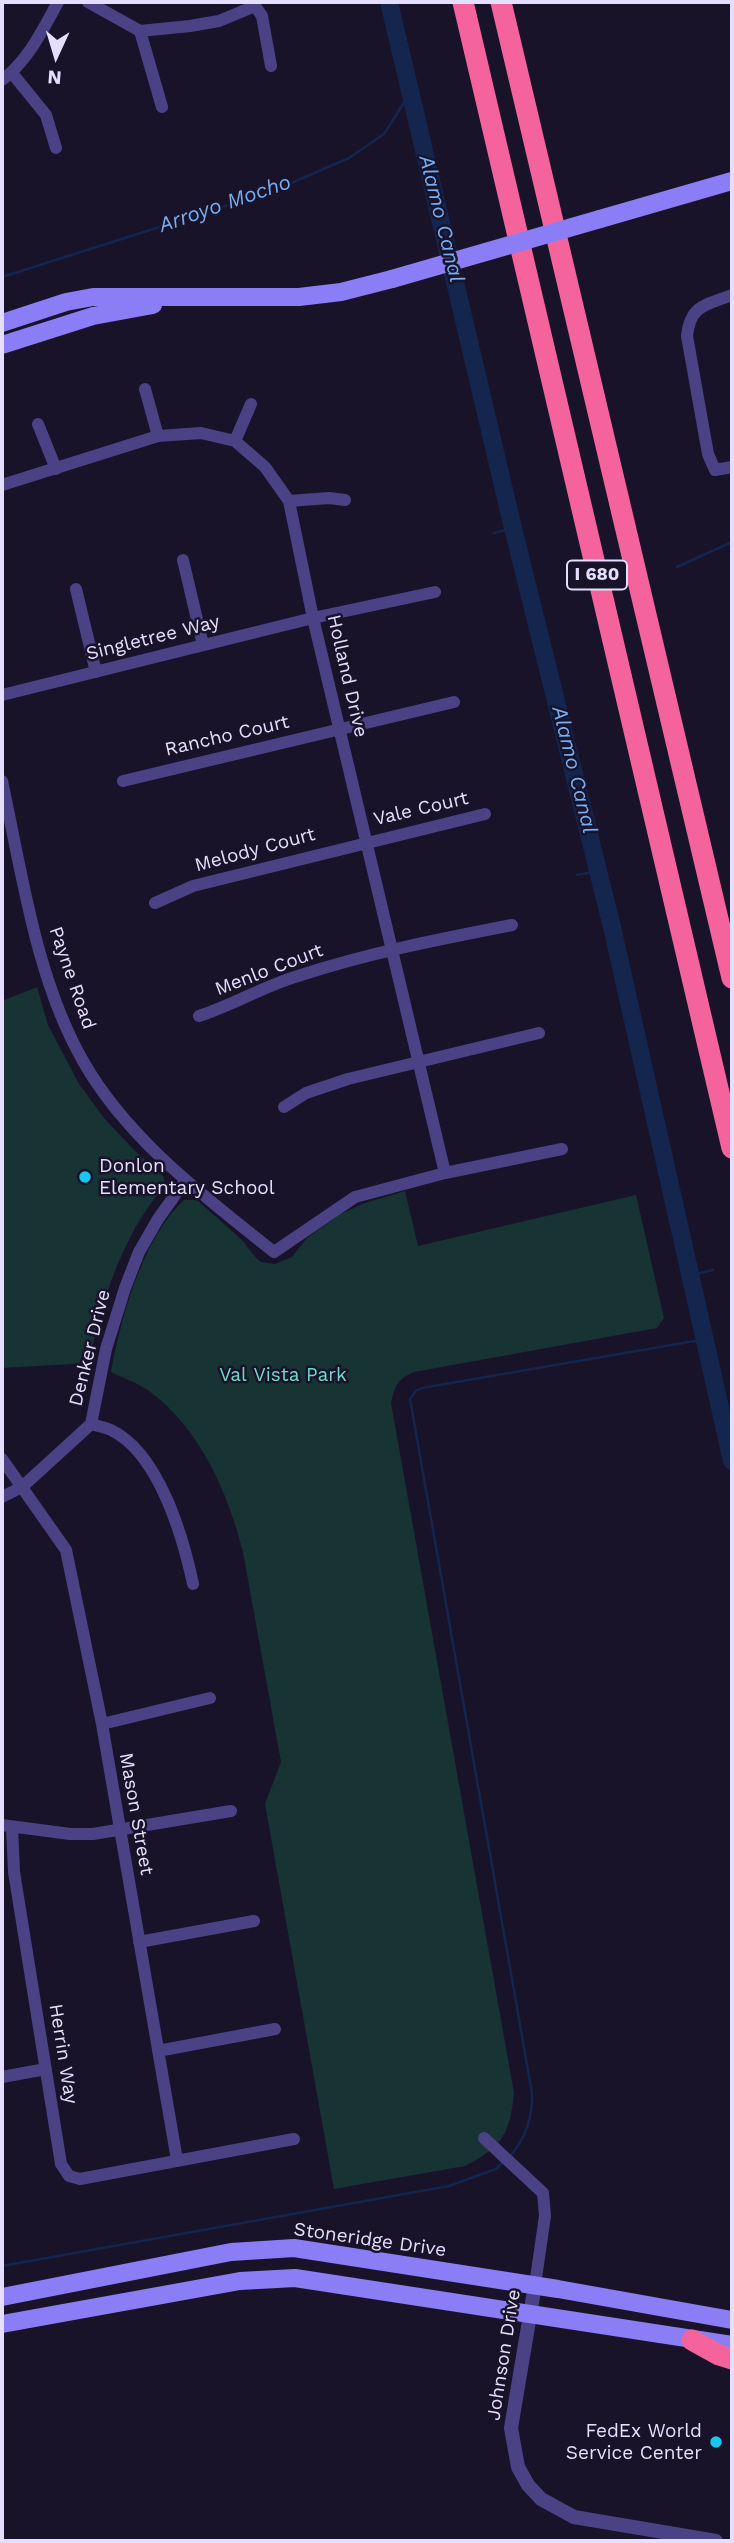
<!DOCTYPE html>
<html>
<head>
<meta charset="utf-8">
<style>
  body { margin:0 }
  #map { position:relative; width:734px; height:2543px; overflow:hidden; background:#19132a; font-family:"Work Sans",sans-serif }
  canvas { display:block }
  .frame { position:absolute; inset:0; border:4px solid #e5dffd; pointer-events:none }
  .north { position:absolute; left:21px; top:21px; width:70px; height:70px; -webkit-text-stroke:5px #19132a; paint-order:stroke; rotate:184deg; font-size:19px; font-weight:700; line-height:28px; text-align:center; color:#e5dffd }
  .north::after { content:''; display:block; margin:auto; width:24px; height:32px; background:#e5dffd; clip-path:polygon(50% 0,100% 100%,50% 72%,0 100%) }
</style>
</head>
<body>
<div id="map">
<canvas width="734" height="2543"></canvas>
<div class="frame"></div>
<div class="north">N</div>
</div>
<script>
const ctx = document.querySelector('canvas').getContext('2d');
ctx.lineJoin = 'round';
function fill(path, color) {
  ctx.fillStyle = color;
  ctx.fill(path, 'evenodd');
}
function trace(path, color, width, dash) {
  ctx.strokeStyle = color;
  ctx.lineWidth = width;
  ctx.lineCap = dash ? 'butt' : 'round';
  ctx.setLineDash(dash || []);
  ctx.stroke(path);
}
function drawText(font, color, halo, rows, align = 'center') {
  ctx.font = font + ' "Work Sans",sans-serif';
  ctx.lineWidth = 5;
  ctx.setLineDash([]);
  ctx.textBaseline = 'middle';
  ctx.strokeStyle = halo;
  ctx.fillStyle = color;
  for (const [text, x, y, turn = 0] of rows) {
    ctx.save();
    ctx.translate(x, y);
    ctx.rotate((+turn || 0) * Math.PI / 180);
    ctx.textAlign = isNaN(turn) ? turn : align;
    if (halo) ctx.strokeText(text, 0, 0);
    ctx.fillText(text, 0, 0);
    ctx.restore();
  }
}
const green = new Path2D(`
  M37,987L48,1025L79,1084L104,1118L134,1150L163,1176L165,1183C154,1200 141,1216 132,1234C110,1275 98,1318 89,1363L2,1368V1001Z
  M405,1191L418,1246L636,1195L664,1318L657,1328L414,1372C397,1379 395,1386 391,1403L514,2093C510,2134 502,2147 465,2166L334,2189L265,1804L281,1762L243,1552C228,1493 200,1428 149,1391C138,1383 123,1378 111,1372C121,1318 142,1239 184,1200H197L242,1240L256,1258L261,1262L275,1264L292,1257L307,1238L341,1214L365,1203Z`);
const stream = new Path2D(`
  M2,277L273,191L349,158L384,134L405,101L408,81
  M494,533L513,528
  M677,567L732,542
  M577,875L598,871
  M691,1275L713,1270
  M511,2155C526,2138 533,2115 532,2093L410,1399L416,1391L422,1388L706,1339
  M2,2266L449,2186L496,2169L503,2162`);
const river = new Path2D(`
  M389,2L513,528L612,927L732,1461`);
const minor = new Path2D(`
  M88,2L140,31L190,26L219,21L255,6L262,16L271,66
  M140,31L162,107
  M12,73L46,115L56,148
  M2,80C28,61 43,29 58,2
  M732,295C706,305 690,305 687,336L708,454L715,470L732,467
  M145,389L158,436
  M38,424L56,469
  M235,441L251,404
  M2,485L158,436L201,433L235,441L265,467L289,501L313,618L445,1173
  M289,501L329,498L345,500
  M183,560L203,645
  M76,589L96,672
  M2,695L313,618L435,592
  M2,781C22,873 36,979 83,1061C127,1139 205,1197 274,1252L355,1197L445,1173L562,1149
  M123,781L454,702
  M155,903L193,886L485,814
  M199,1016C233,1005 264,986 298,976C368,953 440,939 512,925
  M284,1107L306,1093L348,1079L539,1033
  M91,1424C97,1426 105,1427 111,1430C159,1453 183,1537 193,1584
  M2,1459L66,1550L102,1724L177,2160
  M2,1497L22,1487L91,1424L106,1349L125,1288L139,1252L158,1219L185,1181
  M102,1724L210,1698
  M2,1825L70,1834H93L231,1811
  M12,1827L14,1872L61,2164L69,2176L80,2179L294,2139
  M139,1942L254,1921
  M158,2051L275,2029
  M2,2077L46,2069
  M484,2138L543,2193L545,2216L535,2285`);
const tertiary = new Path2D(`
  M535,2285L511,2428L518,2467L528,2485L541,2499L574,2517L716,2541`);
const secondary = new Path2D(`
  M600,219L732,181
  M2,323L66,302L93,297H299L341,292L392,279
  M2,345L93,316L153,305
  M2,2297L231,2252L294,2248L558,2289L732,2320
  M2,2324L240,2281L295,2278L732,2345`);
const motorway = new Path2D(`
  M463,2L732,1148
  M501,2L732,978
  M692,2340L719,2355L732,2359`);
const secondaryBridge = new Path2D(`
  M392,279L600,219`);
const markers = [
  [85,1177,7,"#19c6ee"],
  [716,2442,7,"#19c6ee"]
];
const shields = [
  [597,575,60]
];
const shieldNames = [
  ["I 680",597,575]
];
const streetNames = [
  ["Singletree Way",153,638,-14],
  ["Holland Drive",347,676,77],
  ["Rancho Court",227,736,-13],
  ["Vale Court",421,809,-13],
  ["Melody Court",255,850,-15],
  ["Menlo Court",269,970,-21],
  ["Payne Road",72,978,71],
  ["Denker Drive",90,1348,-76],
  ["Mason Street",136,1814,80],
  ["Herrin Way",63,2054,81],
  ["Stoneridge Drive",370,2240,8],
  ["Johnson Drive",504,2355,-81]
];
const poiNames = [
  ["Donlon",99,1166],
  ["Elementary School",99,1188],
  ["FedEx World",702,2431,"right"],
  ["Service Center",702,2453,"right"]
];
const parkNames = [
  ["Val Vista Park",283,1375]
];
const waterNames = [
  ["Arroyo Mocho",225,204,-19],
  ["Alamo Canal",441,219,76],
  ["Alamo Canal",574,770,76]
];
fill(green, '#173334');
trace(stream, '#14254e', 2.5);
trace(river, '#14254e', 18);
trace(minor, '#4b4286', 12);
trace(tertiary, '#4b4286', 14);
trace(secondary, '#8b7df6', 18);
trace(motorway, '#f4639c', 21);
trace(secondaryBridge, '#8b7df6', 18);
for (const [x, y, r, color] of markers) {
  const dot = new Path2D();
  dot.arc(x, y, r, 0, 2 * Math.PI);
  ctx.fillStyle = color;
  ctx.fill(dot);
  trace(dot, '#19132a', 2.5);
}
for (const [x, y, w] of shields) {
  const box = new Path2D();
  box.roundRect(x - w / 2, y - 14.5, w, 29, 5);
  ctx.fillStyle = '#19132a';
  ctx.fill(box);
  trace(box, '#e5dffd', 2);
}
drawText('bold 18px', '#e5dffd', null, shieldNames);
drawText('19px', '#e5dffd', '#19132a', streetNames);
drawText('19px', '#e5dffd', '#19132a', poiNames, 'left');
drawText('19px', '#6fd9c8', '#19132a', parkNames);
drawText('italic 21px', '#75aef5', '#19132a', waterNames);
</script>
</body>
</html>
